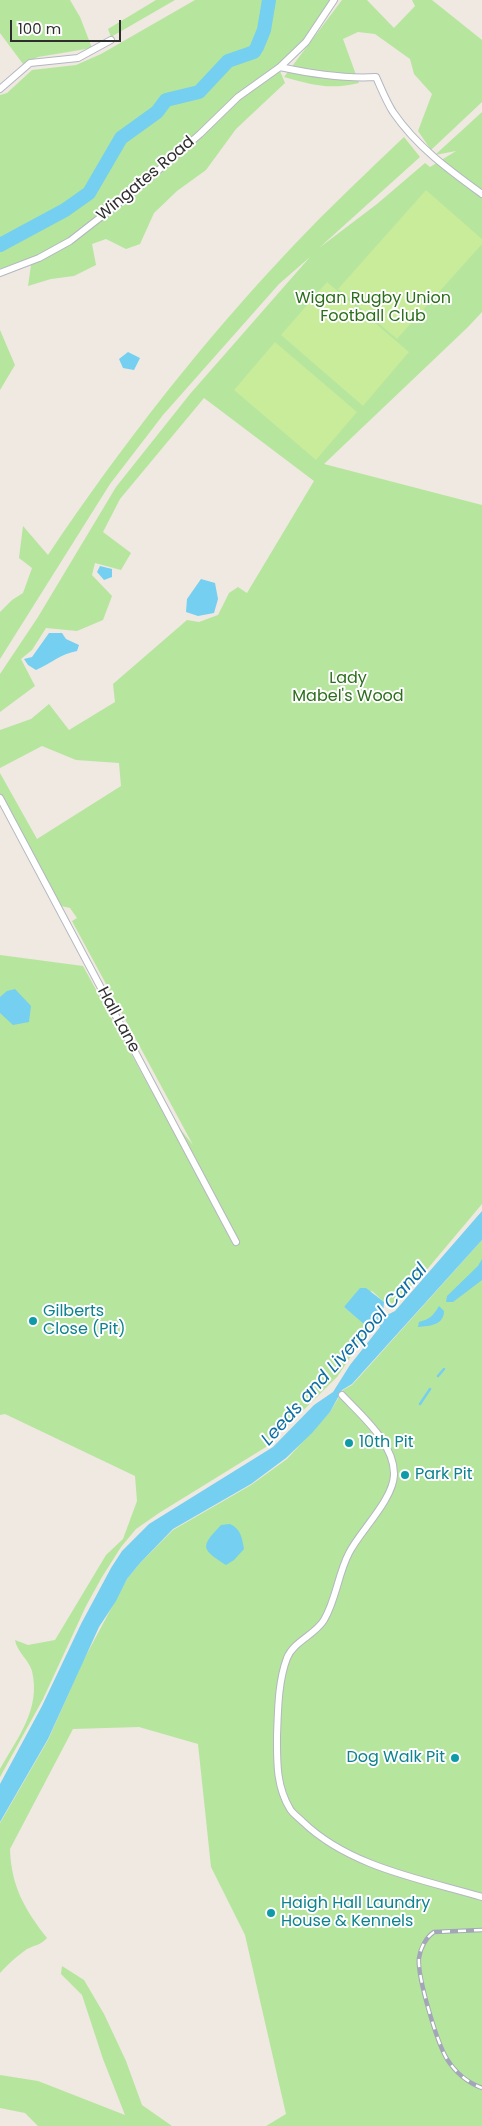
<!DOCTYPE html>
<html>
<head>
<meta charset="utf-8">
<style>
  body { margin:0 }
  #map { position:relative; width:482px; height:2126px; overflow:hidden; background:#efe9e1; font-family:Poppins,sans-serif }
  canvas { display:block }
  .scale { position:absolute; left:10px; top:20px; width:111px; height:22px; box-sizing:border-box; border:2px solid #2e2e2e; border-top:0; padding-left:6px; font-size:15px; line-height:18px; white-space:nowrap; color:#2e2e2e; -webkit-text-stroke:4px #fff; paint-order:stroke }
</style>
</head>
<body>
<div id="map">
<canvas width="482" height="2126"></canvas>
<div class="scale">100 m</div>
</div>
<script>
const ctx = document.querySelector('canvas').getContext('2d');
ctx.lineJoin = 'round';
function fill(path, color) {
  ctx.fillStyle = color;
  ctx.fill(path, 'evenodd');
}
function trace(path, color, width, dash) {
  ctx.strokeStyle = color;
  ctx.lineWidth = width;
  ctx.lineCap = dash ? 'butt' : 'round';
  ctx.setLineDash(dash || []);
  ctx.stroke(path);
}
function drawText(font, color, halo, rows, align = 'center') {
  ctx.font = font + ' Poppins,sans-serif';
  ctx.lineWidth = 4;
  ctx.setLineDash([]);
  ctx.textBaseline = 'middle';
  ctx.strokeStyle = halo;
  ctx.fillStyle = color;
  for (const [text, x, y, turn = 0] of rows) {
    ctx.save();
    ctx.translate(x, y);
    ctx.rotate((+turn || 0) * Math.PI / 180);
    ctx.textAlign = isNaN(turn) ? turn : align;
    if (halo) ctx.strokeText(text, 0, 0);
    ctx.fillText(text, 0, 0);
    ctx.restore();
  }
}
const green = new Path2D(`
  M0,0H70L80,17L92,48L38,57L23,64L0,33Z
  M156,0H175L111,37L108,29Z
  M195,0H331L303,41L278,66L285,83L236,129L206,170L177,191L154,213L140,244L126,249L106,239L92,244L96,265L74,276L51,279L28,286L31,265L19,263L0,269V95L7,93L32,70L76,65L101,54Z
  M342,0H367L394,28L415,6L412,0H432L482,40V102L431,150L418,131L432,94L414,74L410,59L375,34L358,32L343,39L359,83C329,90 313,85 284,77Z
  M482,112V312L468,327L324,464L482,505V1204L424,1273L388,1309L387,1305L372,1291L344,1307L370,1328L337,1377L266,1447L159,1513L136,1529L121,1547L102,1577L86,1606L43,1699L0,1777V1769C18,1737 41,1709 32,1671C29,1660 17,1652 15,1640L28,1645L55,1640L106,1555L123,1539L137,1501L135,1476L5,1414L0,1415V955L83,966L156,1099L193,1145L72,921L77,918L70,908L57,905L0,794V773L37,839L121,786L119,763L76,760L42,746L0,768V730L31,719L49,704L69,730L115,702L113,684L187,620L199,622L218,615L229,593L238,587L247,593L314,481L204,398L120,499L103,532L131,553L121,570L95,563L92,575L112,596L103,620L77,631L46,628L32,650L21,659L35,686L0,712V674L38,617L116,487L190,394L310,257L279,284L163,415L110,484L0,659V612L12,600L23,593L32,568L19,558L23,526L48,555C121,446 203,341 293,246C329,208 367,172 404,137L420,157L319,248L377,204L425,163L430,167L456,151L435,155Z
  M0,330L15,365L0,390Z
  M482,1240V2126H266L286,2114L245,1935L211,1867L198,1744L139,1727L73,1729L10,1849C11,1886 25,1910 47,1938C41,1945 35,1945 27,1949C17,1956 8,1964 0,1973V1823L48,1740L83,1661L127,1579L140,1563L173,1530L251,1485L287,1459L330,1412L343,1390L352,1385L362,1374Z
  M62,1966L84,1980L104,2014L126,2061L142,2105L172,2126H38L25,2113L0,2108V2075L38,2081L125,2115L103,2059L82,1995L61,1974Z`);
const pitch = new Path2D(`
  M426,190L482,239V244L397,339L338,289Z
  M327,282L409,352L363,406L281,335Z
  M275,342L357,412L316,460L234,390Z`);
const water = new Path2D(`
  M128,352L140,358L134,370L123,368L119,359Z
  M100,566L112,569V577L104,580L97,572Z
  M201,579L215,583L218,599L214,613L198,616L186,612L187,599Z
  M49,633H62L66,639L79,645L77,651C60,654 52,663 36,670L28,665L24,659L32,657Z
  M15,989L31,1006L29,1022L13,1025L0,1013V997L7,991Z
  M482,1211V1240L352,1384L342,1390L330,1412L312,1433L286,1458L251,1484L173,1529L140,1563L127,1579L116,1601L99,1627L48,1739L0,1822V1784L42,1706L81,1624L111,1568L122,1551L149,1524L273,1447L314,1405L333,1392L350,1365L380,1327L376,1320L364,1324L344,1307L360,1288H366L384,1302L383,1313L385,1316L395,1311Z
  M482,1259V1280L453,1302H446L447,1296L478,1266Z
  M439,1306L444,1311C444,1325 430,1326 418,1327L419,1322C430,1319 433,1316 439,1306Z
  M230,1524C241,1529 242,1538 244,1549L234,1560L226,1565C201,1549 200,1547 221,1525Z`);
const stream = new Path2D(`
  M438,1376L444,1369
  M420,1404L430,1389`);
const river = new Path2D(`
  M0,245L65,210L89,193L121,138L157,112L166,100L199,92L228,61L254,52L257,47L264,30L269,0`);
const minor = new Path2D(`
  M280,67C312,74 343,79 376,77C381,88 386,101 393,112C417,147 449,170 482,194
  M0,89L30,63L78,58L111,40
  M0,273L39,258L70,241L138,188L200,134L238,97L280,67L306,42L334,0
  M0,798L236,1242
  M342,1395C362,1416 395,1444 394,1475C393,1500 360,1531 349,1553C338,1574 336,1600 324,1620C315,1635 294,1641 287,1658C278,1682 278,1710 277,1736C277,1761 276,1786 290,1809C293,1814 299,1818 303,1822C350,1867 421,1879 482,1897`);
const rail = new Path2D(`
  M482,1930L434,1932C426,1937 420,1949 419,1958C417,1976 437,2043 447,2059C455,2072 468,2083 482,2088`);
const markers = [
  [33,1321,5,"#0f9aa8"],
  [349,1443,5,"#0f9aa8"],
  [405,1475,5,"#0f9aa8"],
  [455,1758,5,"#0f9aa8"],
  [271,1913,5,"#0f9aa8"]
];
const streetNames = [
  ["Wingates Road",146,179,-40],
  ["Hall Lane",118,1020,62]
];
const parkNames = [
  ["Wigan Rugby Union",373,299],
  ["Football Club",373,317],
  ["Lady",348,679],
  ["Mabel's Wood",348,697]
];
const cultureNames = [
  ["Gilberts",43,1312],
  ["Close (Pit)",43,1330],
  ["10th Pit",359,1443],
  ["Park Pit",415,1475],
  ["Dog Walk Pit",445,1758,"right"],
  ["Haigh Hall Laundry",281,1904],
  ["House & Kennels",281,1922]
];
const waterNames = [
  ["Leeds and Liverpool Canal",345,1355,-48]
];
fill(green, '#b6e59e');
fill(pitch, '#c9ec9a');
fill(water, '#75cff0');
trace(stream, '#75cff0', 2.5);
trace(river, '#75cff0', 14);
trace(minor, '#b4b7c1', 8);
trace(minor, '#fff', 6);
trace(rail, '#a3a6b8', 4.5);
trace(rail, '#fff', 2.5, [8]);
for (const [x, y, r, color] of markers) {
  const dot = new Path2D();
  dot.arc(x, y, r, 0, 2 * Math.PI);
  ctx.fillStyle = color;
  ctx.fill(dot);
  trace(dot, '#fff', 2);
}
drawText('16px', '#2e2e2e', '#fff', streetNames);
drawText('16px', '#2c6e1b', '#fff', parkNames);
drawText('16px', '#0d838f', '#fff', cultureNames, 'left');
drawText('italic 18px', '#0d6fa3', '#fff', waterNames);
</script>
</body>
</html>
